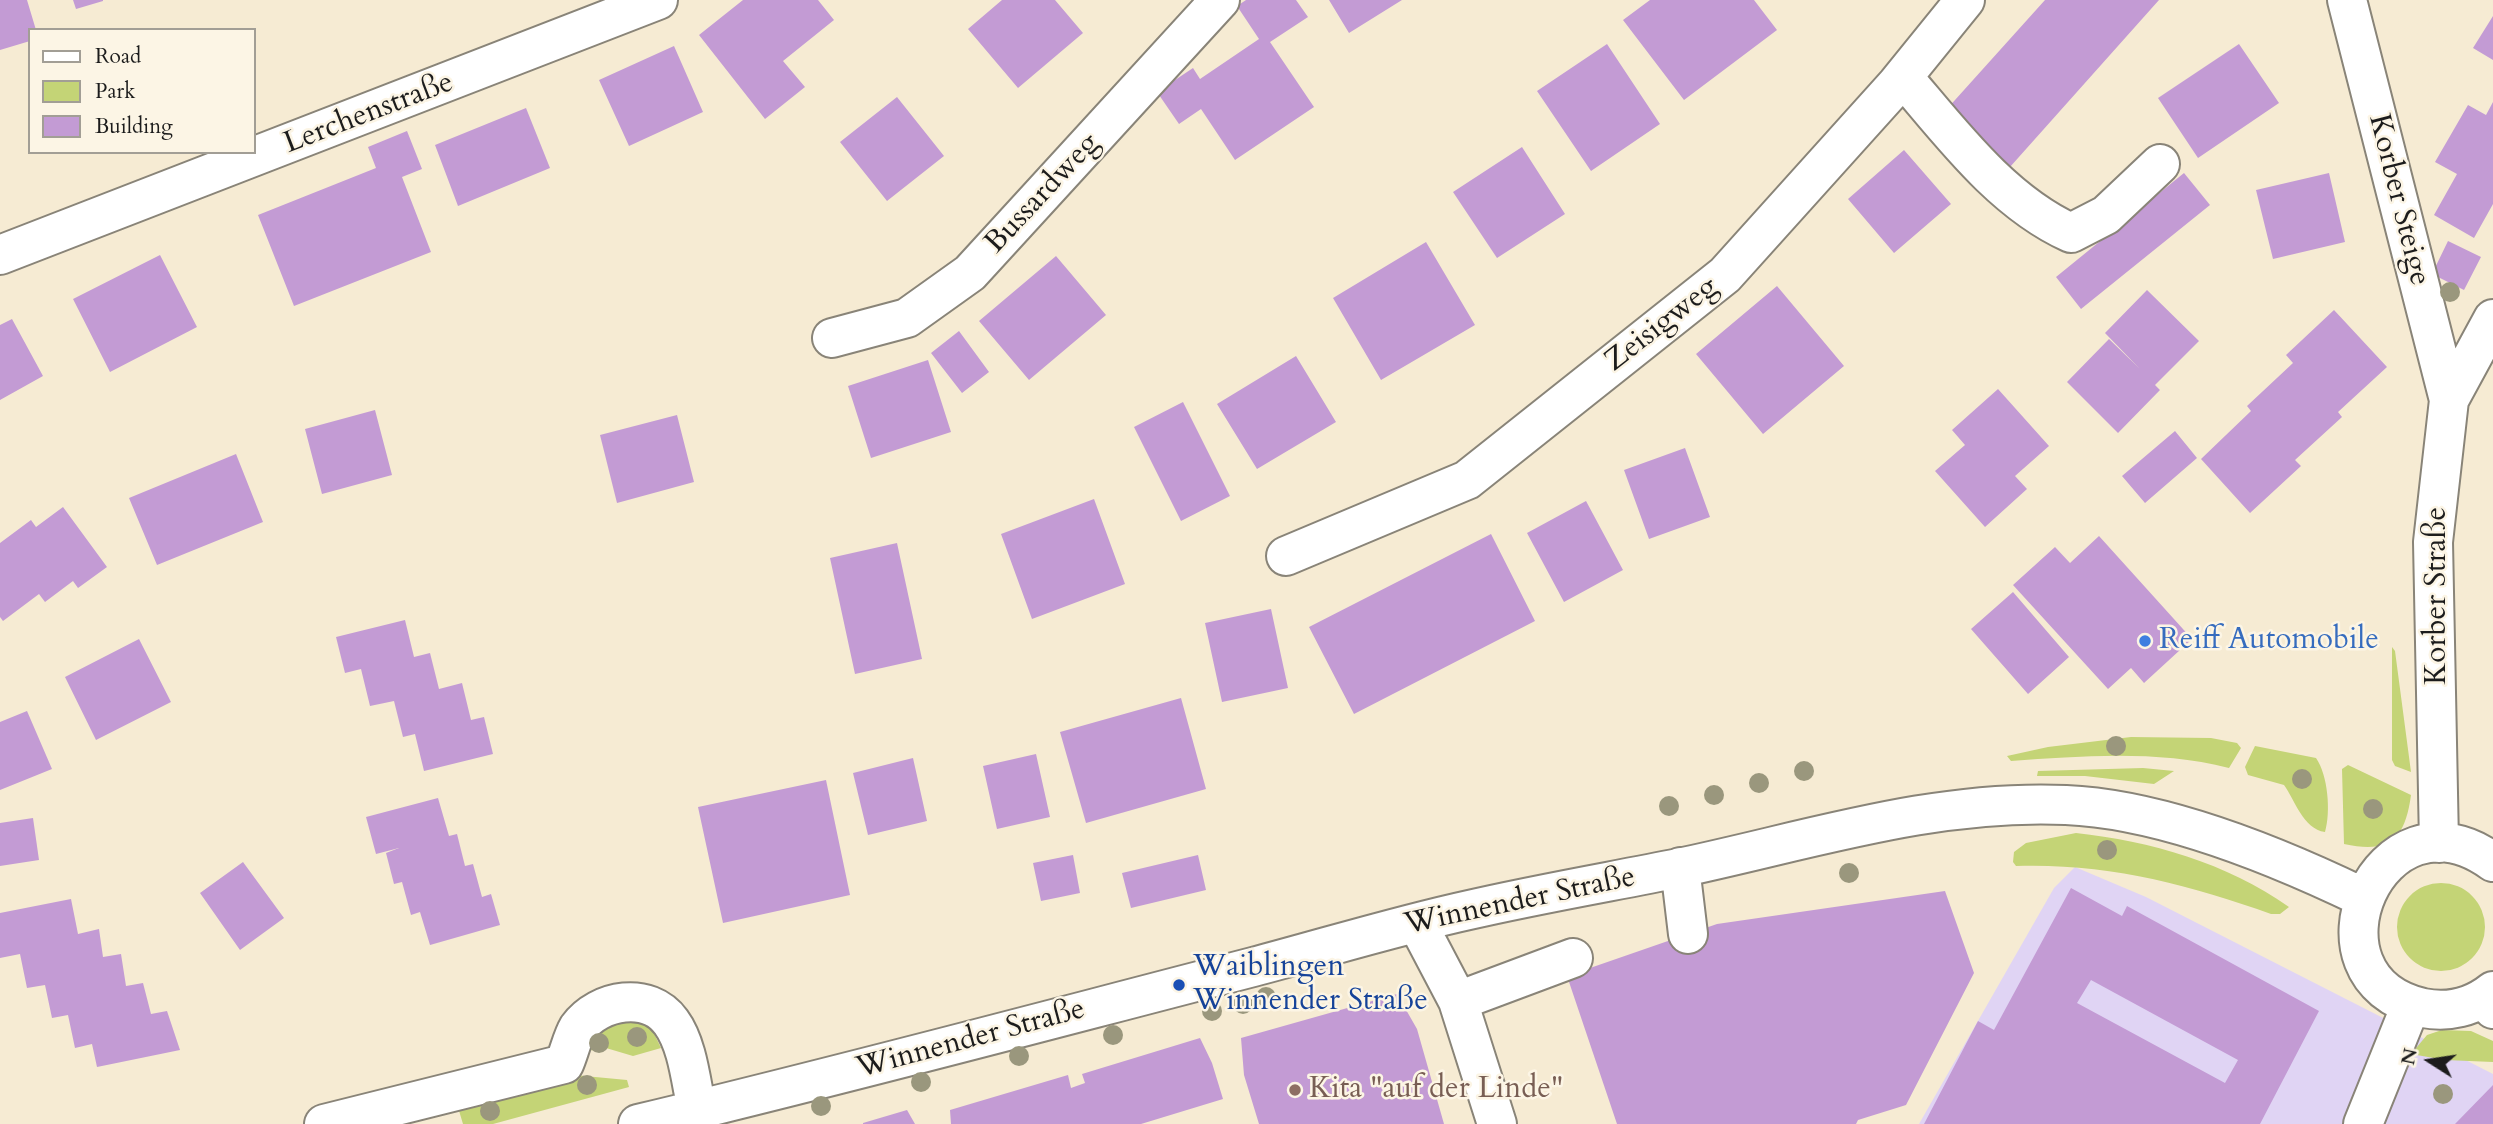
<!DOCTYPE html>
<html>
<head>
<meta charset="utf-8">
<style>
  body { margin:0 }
  #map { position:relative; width:2493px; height:1124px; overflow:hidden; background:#f6ebd3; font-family:Cardo,serif }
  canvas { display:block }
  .legend { position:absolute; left:28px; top:28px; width:228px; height:126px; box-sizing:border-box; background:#fcf5e5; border:2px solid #a29e95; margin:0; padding:9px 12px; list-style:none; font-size:21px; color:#1c1c1c }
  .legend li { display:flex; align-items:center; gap:14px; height:35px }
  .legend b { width:35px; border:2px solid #a29e95 }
  .north { position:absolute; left:2395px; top:1026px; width:70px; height:70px; -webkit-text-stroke:5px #fcf5e5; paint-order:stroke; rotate:282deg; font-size:19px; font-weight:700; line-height:28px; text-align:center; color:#1c1c1c }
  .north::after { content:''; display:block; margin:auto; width:24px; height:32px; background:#1c1c1c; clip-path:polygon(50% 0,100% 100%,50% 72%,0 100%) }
</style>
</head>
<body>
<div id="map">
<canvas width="2493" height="1124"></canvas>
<ul class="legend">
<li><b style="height:9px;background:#fff"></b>Road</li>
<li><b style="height:19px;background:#c4d476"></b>Park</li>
<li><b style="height:19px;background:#c39bd4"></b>Building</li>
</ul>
<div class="north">N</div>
</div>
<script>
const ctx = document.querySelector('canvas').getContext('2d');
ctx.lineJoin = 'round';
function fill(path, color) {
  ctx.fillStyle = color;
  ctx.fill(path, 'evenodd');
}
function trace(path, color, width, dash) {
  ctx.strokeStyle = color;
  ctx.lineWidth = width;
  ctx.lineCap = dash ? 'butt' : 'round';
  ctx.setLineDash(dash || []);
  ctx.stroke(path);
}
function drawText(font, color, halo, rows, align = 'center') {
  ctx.font = font + ' Cardo,serif';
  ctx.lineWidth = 5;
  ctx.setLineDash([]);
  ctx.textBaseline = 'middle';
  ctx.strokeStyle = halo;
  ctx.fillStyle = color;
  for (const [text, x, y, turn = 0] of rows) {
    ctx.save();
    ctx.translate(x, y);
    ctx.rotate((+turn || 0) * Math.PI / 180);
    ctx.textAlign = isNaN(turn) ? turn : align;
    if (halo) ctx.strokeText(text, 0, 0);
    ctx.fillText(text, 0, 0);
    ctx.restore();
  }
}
const built = new Path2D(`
  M2075,867L2146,897L2493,1074V1124H1919L2054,888Z`);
const green = new Path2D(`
  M2392,647L2395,651L2411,772L2395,766L2392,760Z
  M2131,737L2211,738L2237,743L2241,748L2229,768C2157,750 2084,756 2011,761L2007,756L2048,747Z
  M2255,746L2316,758C2328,775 2331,812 2325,832C2303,829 2295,800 2284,785L2248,775L2245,767Z
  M2348,765L2411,795C2405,839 2390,854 2344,844L2342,769Z
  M2143,768L2174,771L2154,784L2085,776H2037L2038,771Z
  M2076,833C2150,841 2227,863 2289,907L2280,914H2271C2188,884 2105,863 2016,866L2013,862L2014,852L2026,843Z
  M2397 927a44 44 0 1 1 88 0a44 44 0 1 1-88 0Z
  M630,1017L650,1025L661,1048L633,1056L606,1048L587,1051L593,1027Z
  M2442,1030L2471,1031L2493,1041V1062L2445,1060L2411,1054L2427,1035Z
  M574,1075L627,1080L629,1087L493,1124H463L457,1104Z`);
const building = new Path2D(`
  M0,0H27L36,30H30V41L0,50Z
  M73,0H103V1L76,9Z
  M743,0H818L834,20L783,61L805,87L765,119L699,35Z
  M1002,0H1055L1083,33L1018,88L968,29Z
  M1246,0H1296L1308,17L1270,42L1314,107L1235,160L1201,109L1179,124L1157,92L1193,68L1200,79L1259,39L1237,6Z
  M1329,0H1402L1349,33Z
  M1650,0H1754L1777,30L1684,100L1623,20Z
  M2045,0H2159L2010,167L1946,110Z
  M2493,16V60L2473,48Z
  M1607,44L1660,124L1591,171L1537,91Z
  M2239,44L2279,103L2198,158L2158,98Z
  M674,46L703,112L629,146L599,80Z
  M897,97L944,156L887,201L840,142Z
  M2493,102V204L2474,238L2434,215L2457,174L2435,162L2468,105L2486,115Z
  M526,108L550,168L458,206L435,145Z
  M407,131L422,169L402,177L431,252L294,306L258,215L376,168L368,147Z
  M1522,147L1565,214L1497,258L1453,192Z
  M1904,150L1951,204L1894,253L1848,199Z
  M2184,173L2210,205L2081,309L2056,277Z
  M2329,173L2345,242L2273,259L2256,190Z
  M2448,241L2481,257L2464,290L2432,274Z
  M1426,242L1475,325L1381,380L1333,298Z
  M160,255L197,327L110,372L73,299Z
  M1056,256L1106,315L1029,380L979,321Z
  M1777,286L1844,366L1763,434L1696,354Z
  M2147,290L2199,341L2155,385L2160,390L2118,433L2067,382L2109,339L2139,368L2105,333Z
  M2334,310L2387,367L2338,412L2342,417L2295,460L2301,466L2250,513L2201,459L2251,411L2247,406L2293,363L2286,355Z
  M12,319L43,376L0,400V325Z
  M959,331L989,372L962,393L931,353Z
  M1296,356L1336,422L1257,469L1217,404Z
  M928,360L951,432L871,458L848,386Z
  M1998,389L2049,446L2015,476L2027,489L1985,527L1935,471L1965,445L1952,430Z
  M1183,402L1230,496L1181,521L1134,427Z
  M375,410L392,475L322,494L305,429Z
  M677,415L694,482L617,503L600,435Z
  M2175,431L2197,458L2145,503L2122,476Z
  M1685,448L1710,517L1649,539L1624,470Z
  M236,454L263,522L157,565L129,498Z
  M1094,499L1125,584L1032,619L1001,534Z
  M1586,501L1623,570L1564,602L1527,533Z
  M63,507L107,567L78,588L73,581L45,602L39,594L3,621L0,617V543L31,520L36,527Z
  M1491,534L1535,621L1354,714L1309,627Z
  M2099,536L2192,639L2144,683L2131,668L2108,689L2013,585L2055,547L2070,563Z
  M897,543L922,659L855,674L830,558Z
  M2013,592L2069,657L2028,694L1971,629Z
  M1271,609L1288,688L1222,702L1205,623Z
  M405,620L414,657L430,653L439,689L462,683L471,720L484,717L493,754L424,771L415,734L403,737L394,701L370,706L361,669L345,673L336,637Z
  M139,639L171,702L96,740L65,677Z
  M1181,698L1206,789L1086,823L1060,732Z
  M27,711L52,769L0,790V722Z
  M1036,754L1050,817L997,829L983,766Z
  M913,758L927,821L868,835L853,773Z
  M826,780L850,895L723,923L698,807Z
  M438,798L449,836L457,834L465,866L473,864L482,897L491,894L500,925L430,945L420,912L411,915L402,882L394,884L386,853L399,848L376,854L366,817Z
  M33,818L39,860L0,866V823Z
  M1073,855L1080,893L1041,901L1033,863Z
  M1198,855L1206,890L1131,908L1122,873Z
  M243,862L284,918L240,950L200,893Z
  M2071,888L2122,916L2127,906L2319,1011L2260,1124H1924L1978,1021L1994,1030ZM2091,980L2238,1060L2225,1083L2077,1003Z
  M1945,891L1974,973L1906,1105L1858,1120L1856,1124H1617L1567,976L1717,924Z
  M71,899L78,934L99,929L103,957L121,954L126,986L143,983L151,1014L167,1011L180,1050L97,1067L92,1044L75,1048L68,1015L52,1018L45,985L27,988L20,954L0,958V913Z
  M1397,994L1417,1029L1444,1124H1259L1244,1075L1241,1038Z
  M1200,1038L1212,1063L1223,1099L1141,1124H951L950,1110L1068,1075L1071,1088L1085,1083L1082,1074Z
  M2493,1085V1124H2455Z
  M907,1110L915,1124H863V1123Z`);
const minor = new Path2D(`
  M2347,0L2449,400
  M1903,77C1951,133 2002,202 2071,233L2106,215L2160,164
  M0,255L658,0
  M832,338L907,318L970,273L1220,0
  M1286,556L1467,480L1725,275L1897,84L1965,0
  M2439,843L2433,542L2449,400L2493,319
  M2493,862C2380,780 2294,978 2423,1008C2448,1013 2473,1007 2493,991
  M1680,867L1688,934
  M1417,923L1458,1001L1497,1124
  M1458,1001L1573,958
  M324,1124L564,1064C569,1053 572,1038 578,1028C599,999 649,991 671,1022C688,1045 691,1083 697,1110
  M638,1124C844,1075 1048,1020 1253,967C1325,948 1396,926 1469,910C1538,894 1609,882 1679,868C1807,841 1933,799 2066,805C2161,809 2277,856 2362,897
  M2363,1124L2411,1005`);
const major = new Path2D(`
  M2484,998L2493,1009`);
const trees = [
  [2450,292],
  [2116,746],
  [1804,771],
  [2302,779],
  [1759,783],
  [1714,795],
  [1669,806],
  [2373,809],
  [2107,850],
  [1849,873],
  [1266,997],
  [1243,1004],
  [1212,1011],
  [1113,1035],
  [637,1037],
  [599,1043],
  [1019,1056],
  [921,1082],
  [587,1085],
  [2443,1094],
  [821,1106],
  [490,1111]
];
const markers = [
  [2145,641,7,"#3f7fe0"],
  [1179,985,7,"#1a4fb4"],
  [1295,1090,7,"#8d6e63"]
];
const streetNames = [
  ["Lerchenstraße",369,114,-21],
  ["Bussardweg",1043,194,-47],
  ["Korber Steige",2398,200,76],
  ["Zeisigweg",1662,325,-38],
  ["Korber Straße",2438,596,-90],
  ["Winnender Straße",1520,902,-12],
  ["Winnender Straße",971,1040,-15]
];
const shopNames = [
  ["Reiff Automobile",2159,641]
];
const transitNames = [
  ["Waiblingen",1193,968],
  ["Winnender Straße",1193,1002]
];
const educationNames = [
  ["Kita \"auf der Linde\"",1309,1090]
];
fill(built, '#e0d4f4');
fill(green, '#c4d476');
fill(building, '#c39bd4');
trace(minor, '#898478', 42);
trace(major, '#898478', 42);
trace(minor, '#fff', 38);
trace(major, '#fff', 38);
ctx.fillStyle = '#9a977d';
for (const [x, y] of trees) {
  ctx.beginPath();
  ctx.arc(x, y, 10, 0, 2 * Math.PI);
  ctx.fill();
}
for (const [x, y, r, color] of markers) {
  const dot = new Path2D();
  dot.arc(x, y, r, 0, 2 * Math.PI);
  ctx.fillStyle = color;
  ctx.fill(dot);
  trace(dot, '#fcf5e5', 2.5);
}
drawText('30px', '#1c1c1c', '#fcf5e5', streetNames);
drawText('30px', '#366cbe', '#fcf5e5', shopNames, 'left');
drawText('30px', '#164399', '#fcf5e5', transitNames, 'left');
drawText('30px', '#785e54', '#fcf5e5', educationNames, 'left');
</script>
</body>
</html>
